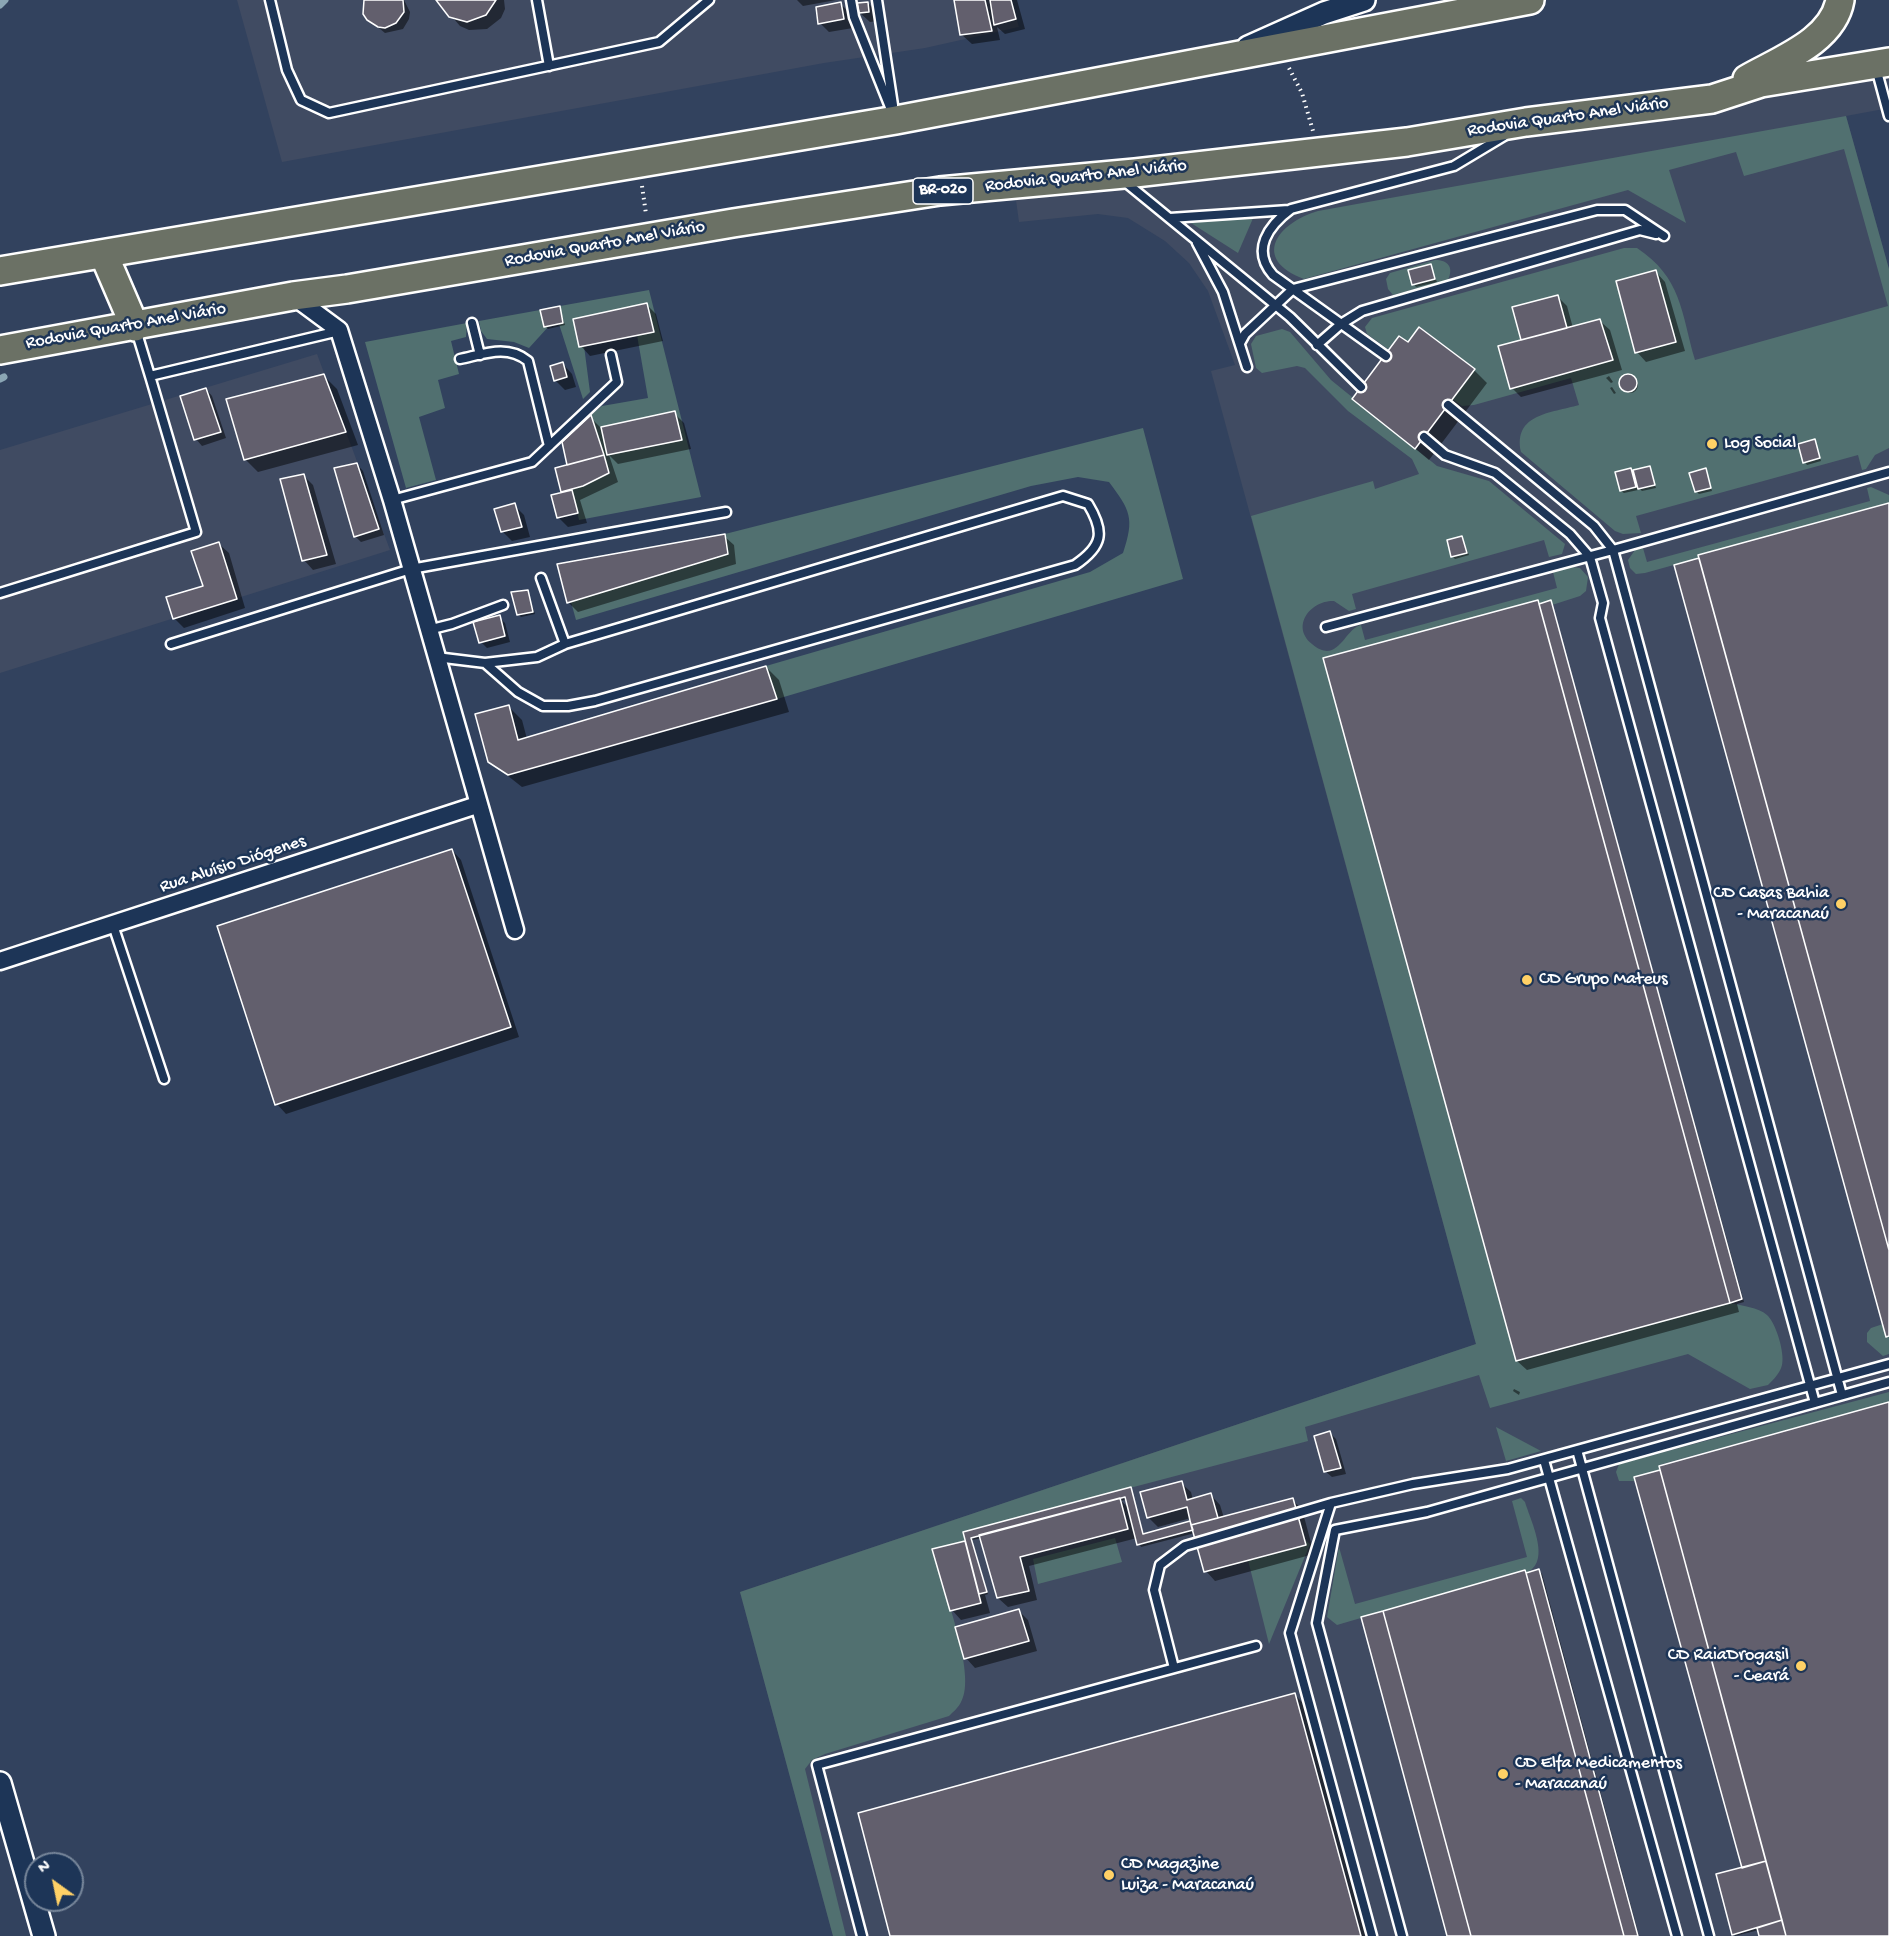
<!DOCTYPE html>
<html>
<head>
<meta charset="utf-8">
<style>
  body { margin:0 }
  #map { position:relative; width:1889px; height:1936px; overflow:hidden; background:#32425e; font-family:"Gochi Hand",sans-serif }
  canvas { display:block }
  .north { position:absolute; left:24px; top:1852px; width:60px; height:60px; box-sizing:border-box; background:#1d3557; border:2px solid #77869a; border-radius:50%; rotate:327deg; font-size:16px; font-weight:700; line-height:24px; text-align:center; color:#fff }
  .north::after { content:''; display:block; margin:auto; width:21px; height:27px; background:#ffd166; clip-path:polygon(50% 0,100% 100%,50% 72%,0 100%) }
</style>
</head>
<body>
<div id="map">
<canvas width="1889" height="1936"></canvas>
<div class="north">N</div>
</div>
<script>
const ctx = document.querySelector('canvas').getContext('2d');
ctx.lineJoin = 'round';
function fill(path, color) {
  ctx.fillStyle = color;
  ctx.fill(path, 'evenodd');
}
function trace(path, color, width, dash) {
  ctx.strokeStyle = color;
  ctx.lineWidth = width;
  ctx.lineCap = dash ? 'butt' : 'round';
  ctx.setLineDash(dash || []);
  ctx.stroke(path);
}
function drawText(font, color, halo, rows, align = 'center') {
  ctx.font = font + ' "Gochi Hand",sans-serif';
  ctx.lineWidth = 5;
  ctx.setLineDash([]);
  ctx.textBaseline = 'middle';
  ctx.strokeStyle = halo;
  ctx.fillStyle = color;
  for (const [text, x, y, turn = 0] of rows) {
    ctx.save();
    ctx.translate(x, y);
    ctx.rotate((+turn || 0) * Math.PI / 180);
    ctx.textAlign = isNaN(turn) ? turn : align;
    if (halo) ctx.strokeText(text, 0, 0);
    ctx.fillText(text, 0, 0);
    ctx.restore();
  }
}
const built = new Path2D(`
  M237,0H1011L1019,27L925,48L824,63L282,162Z
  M1889,74V108L1846,116L1889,269V1936H833L740,1592L1476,1344L1211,371L1235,365L1208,291L1189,263L1165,241L1128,218L1098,214L1019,222L1016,200Z
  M317,354L390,550L0,673V450Z`);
const green = new Path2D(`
  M1846,116L1889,269V448L1875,455L1866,469L1862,470L1858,455L1636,516L1641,533L1623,534L1615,531L1521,452C1513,414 1551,413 1579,405L1571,378L1474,405L1462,406L1452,399L1475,369L1420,327L1408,342L1399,336L1388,349L1367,334L1365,327L1372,318L1624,248H1637C1682,278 1681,312 1695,360L1888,306L1844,149L1744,176L1736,152L1669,170L1686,223L1628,190L1304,279C1251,259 1277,223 1318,211Z
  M1254,216L1238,253L1191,223Z
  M1435,260C1448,260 1454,267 1448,280L1393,295L1388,289L1386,279L1390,273Z
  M649,290L701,497L579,520L572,490L609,473L591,415L602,406L648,398L637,335L654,331L647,303L573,319L579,346H584L590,392L583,399L559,324L563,322L560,306ZM675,411L607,455L601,427Z
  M540,310L544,327L549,326L529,348L514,342L487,339L481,331L479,321Z
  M467,323L466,337L451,341L459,374L438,380L445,408L419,417L436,480L406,488L365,342Z
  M1282,329L1290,332L1331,380L1437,466L1489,481L1565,544L1562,554L1549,557L1544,540L1352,594L1356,609L1349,611L1334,601C1311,600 1290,626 1312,644C1338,666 1344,629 1361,625L1365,640L1557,588L1553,572L1573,567L1580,568L1588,577L1586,591L1580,596L1552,605L1551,600L1539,604L1537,600L1323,658L1516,1361L1730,1303C1742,1306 1758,1307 1767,1315C1776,1323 1785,1353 1782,1365C1780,1373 1774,1379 1768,1385L1750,1389L1688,1354L1490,1408L1479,1375L1305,1427L1308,1441L963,1532L965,1541L933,1549C940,1582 978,1674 961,1702C959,1707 953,1712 949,1716L825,1754L812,1760L805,1769L846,1936H833L740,1592L1476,1344L1251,516L1373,481L1375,489L1419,474L1412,459L1348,411L1305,368L1297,366L1262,373L1256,368L1251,344L1256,336Z
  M1143,428L1183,579L777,699L766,666L1090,572L1123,553C1135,518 1130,510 1109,482L1078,477L1031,486L576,620L571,602L727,554L725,534Z
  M1871,487L1889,495V503L1699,555V558L1645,573L1636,574L1630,568L1628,560L1635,550L1643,548L1647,562L1870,501L1867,488Z
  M1883,1324L1889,1336V1354L1883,1356L1867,1342V1333L1871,1328Z
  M1889,1392V1402L1659,1465L1660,1470L1635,1477V1481H1619L1616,1472L1619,1464Z
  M1496,1427L1541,1451L1506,1461Z
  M1521,1498L1525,1502C1531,1522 1552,1562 1526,1573L1524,1570L1337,1625L1327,1617L1339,1547L1355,1604L1527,1557L1512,1501Z
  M1115,1538L1122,1562L1038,1584L1033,1559Z
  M1304,1539L1310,1544L1269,1644L1248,1560L1306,1544Z`);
const shadow = new Path2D(`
  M366,0H404L410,12L409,19L403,29L385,33L368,19Z
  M438,0H504L505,9L501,18L487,29L469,30L460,26Z
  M797,0H836L803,6Z
  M955,0H1017L1025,29L1005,34L997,27L1000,40L972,44L962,35Z
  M868,3L878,13V21L870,22L860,13Z
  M841,4L850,14L853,28L829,32L820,23Z
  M1430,266L1437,282L1416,287L1414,284Z
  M1656,272L1665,282L1685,351L1646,362L1637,352Z
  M1557,296L1567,306L1573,328L1600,321L1610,330L1622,370L1521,397L1512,388L1523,341Z
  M647,305L656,314L663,341L590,356L581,346Z
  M559,307L565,325L548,329L545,326Z
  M1408,344L1474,370L1487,383L1429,460L1354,398Z
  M563,364L572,374L576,387L565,390L555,380Z
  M324,376L337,389L358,445L258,472L245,459Z
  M1609,376L1613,382L1611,383L1606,378Z
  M1622 385a8 8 0 1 1 16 0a8 8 0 1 1-16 0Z
  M1612,387L1616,393L1614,394L1610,388Z
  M206,389L212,396L226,438L202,446L196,439Z
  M674,413L684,423L691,449L618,464L609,455L618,482L580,500L587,523L568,527L559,518L563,493L557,469L569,466L591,418L601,428Z
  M1814,441L1821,461L1807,465L1805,462Z
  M357,464L363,471L384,535L361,542L355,536Z
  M1649,467L1656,488L1642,491L1636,485L1638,490L1624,493L1621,491L1630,469L1633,472Z
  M1705,470L1712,491L1699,494L1696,491Z
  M303,475L313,485L336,564L313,570L304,560Z
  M514,505L524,515L530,537L512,541L502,531Z
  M724,536L734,545L736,564L578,612L569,603L559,565Z
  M1462,538L1469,555L1455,559L1453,557Z
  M219,544L229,553L245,608L184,628L174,618L205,587Z
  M527,591L535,614L521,617L518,614Z
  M1551,601L1744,1302L1737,1304L1739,1312L1527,1370L1517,1361L1537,602L1540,605Z
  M499,617L505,623L510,642L487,648L481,642Z
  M766,667L779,680L789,712L522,787L489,761L509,707L522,720L527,739Z
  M452,850L461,860L519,1037L286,1114L277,1104Z
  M1514,1389L1520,1392L1519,1395L1513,1391Z
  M1889,1404V1936H1761L1759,1930L1735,1936L1744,1869L1659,1472L1663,1476Z
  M1330,1433L1336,1439L1346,1474L1332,1477L1325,1471Z
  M1181,1483L1191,1492L1193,1500L1211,1495L1220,1505L1224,1518L1292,1500L1302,1509L1314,1554L1215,1581L1206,1571L1195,1533L1141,1547L1137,1538L1029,1566L1037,1600L1008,1607L998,1598L982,1538L972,1540L988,1594L985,1595L990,1613L961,1620L952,1610L934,1550L967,1542L964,1533L1130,1489L1144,1535L1193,1526L1191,1518L1158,1527L1149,1518L1142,1494ZM1127,1499L1130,1509L1121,1501Z
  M1539,1571L1542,1574L1639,1936H1449L1527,1574Z
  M1018,1610L1028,1620L1037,1651L975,1668L966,1658Z
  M1295,1695L1304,1704L1367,1936H891Z`);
const stream = new Path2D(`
  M0,5L5,0
  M0,379L4,377`);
const building = new Path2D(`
  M364,0H403L404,12L396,23L385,28L378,27L367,20L363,14Z
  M436,0H496L486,15L467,22L449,17Z
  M954,0H985L992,31L960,35Z
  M990,0H1011L1016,19L994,25Z
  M841,2L844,19L818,24L816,7Z
  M868,2L869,12L859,13L857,3Z
  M1431,264L1435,279L1412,285L1408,270Z
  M1656,270L1676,342L1635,353L1616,281Z
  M1558,295L1567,328L1521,340L1512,307Z
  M647,303L654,332L579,347L573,319Z
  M560,306L563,323L544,327L540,310Z
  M1600,319L1613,360L1510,389L1498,346Z
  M1419,327L1475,369L1415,449L1352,399L1399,336L1408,342Z
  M563,362L567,377L554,381L550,366Z
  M324,374L346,432L244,460L226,399Z
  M1619 383a9 9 0 1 1 18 0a9 9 0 1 1-18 0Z
  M206,388L221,432L194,440L180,396Z
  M675,411L682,440L607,455L601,427Z
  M591,415L604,455L567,465L562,442Z
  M1815,439L1820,458L1803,463L1798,444Z
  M604,455L609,473L583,486L561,492L555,468Z
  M357,463L379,529L354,537L334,468Z
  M1650,466L1655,485L1638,489L1633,470Z
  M1631,468L1636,487L1620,491L1615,472Z
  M1706,468L1711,488L1695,492L1689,473Z
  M304,474L327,555L302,561L280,479Z
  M572,490L578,513L557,518L551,495Z
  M515,503L522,527L501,532L494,509Z
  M1889,503V1250L1698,555Z
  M725,534L728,554L567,603L557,564Z
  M1462,536L1467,553L1451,557L1447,540Z
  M219,542L237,599L173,619L166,597L203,586L191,551Z
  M1699,558L1889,1250V1336L1886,1337L1674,565Z
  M528,590L533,612L517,615L511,592Z
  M1538,600L1730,1303L1516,1361L1323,658Z
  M1551,600L1742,1299L1730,1303L1539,604Z
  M500,615L505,636L479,643L473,622Z
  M766,666L777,699L508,775L488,762L475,714L509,705L518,740Z
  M452,849L511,1027L275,1105L217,926Z
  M1889,1402V1936H1786L1659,1466Z
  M1330,1431L1341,1468L1324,1472L1314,1436Z
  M1660,1470L1766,1861L1742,1868L1634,1477Z
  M1182,1481L1187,1500L1211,1493L1218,1518L1191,1525L1187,1507L1147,1518L1140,1492Z
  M1131,1487L1143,1534L1190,1521L1193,1530L1137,1545L1125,1497L971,1538L987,1592L979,1594L963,1532Z
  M1120,1498L1128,1529L1020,1557L1029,1591L997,1598L979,1535Z
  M1293,1498L1306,1545L1204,1572L1191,1525Z
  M965,1541L981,1603L950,1611L932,1549Z
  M1539,1569L1638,1936H1624L1526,1573Z
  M1525,1570L1526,1573L1624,1936H1471L1383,1611Z
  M1019,1609L1029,1641L964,1659L955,1627Z
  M1383,1611L1471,1936H1447L1361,1617Z
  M1295,1693L1361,1936H890L858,1813Z
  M1766,1861L1782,1920L1732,1935L1716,1874Z
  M1782,1920L1786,1936H1759L1757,1928Z`);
const path = new Path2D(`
  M1289,68L1302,93L1313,131
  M642,186L646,214`);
const service = new Path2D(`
  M270,0L287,70L301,100L329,113L659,42L709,0
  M537,0L549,66
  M851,0L854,17L894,117
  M877,0L893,105
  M1876,68L1889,116
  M1124,181L1290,317L1361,387
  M1170,218L1289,210
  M1197,243L1223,292L1247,367
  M472,323L480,355
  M136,330L150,376
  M1240,343L1245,334L1293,289L1597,210H1625L1664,236
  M1317,345L1341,324L1362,311L1640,230L1656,234
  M1386,356L1273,275C1251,250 1268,226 1291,209L1454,166L1504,136
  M460,359C484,354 507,344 528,361L549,446
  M1448,405L1594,526L1613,550L1842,1395
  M1424,437L1445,455L1495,473L1570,534L1590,557L1603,603L1600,618L1815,1403
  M392,500L532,462L617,382L611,355
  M541,578L565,644
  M0,593L196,532L150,376L339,331
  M1326,627L1613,550L1889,472
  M428,630L452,624L503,605
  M171,644L411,569L726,512
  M436,657L485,663L518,692L543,706H568L595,701L1075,565C1103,546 1105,532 1088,504L1063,496L565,644L537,657L485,663
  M113,925L164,1079
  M1577,1450L1709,1936
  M1544,1460L1677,1936
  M1331,1503L1290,1633L1372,1936
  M1174,1668L1154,1590L1160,1565L1185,1546L1331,1503L1413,1484L1508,1469L1889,1364
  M862,1936L817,1765L1256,1646
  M1402,1936L1317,1623L1335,1530L1427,1512L1889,1382`);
const minor = new Path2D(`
  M293,296L339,330L392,500L515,930
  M0,961L477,805`);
const tertiary = new Path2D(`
  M1248,47L1324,13L1364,0
  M0,1783L44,1936`);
const trunk = new Path2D(`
  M1747,79C1780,60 1833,41 1840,0
  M104,255L135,327
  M0,271L896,120L1530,0
  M0,350L293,296L347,289L733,223L940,191L1135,173L1407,142L1526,122L1712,99L1761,83L1889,62`);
const markers = [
  [1712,444,6,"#ffd166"],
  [1841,904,6,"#ffd166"],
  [1527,980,6,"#ffd166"],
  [1801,1666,6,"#ffd166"],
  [1503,1774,6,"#ffd166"],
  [1109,1875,6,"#ffd166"]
];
const shields = [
  [943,191,60]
];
const shieldNames = [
  ["BR-020",943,191]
];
const streetNames = [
  ["Rodovia Quarto Anel Viário",1568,118,-8],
  ["Rodovia Quarto Anel Viário",1086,177,-6],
  ["Rodovia Quarto Anel Viário",605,245,-10],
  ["Rodovia Quarto Anel Viário",126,327,-10],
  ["Rua Aluísio Diógenes",233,865,-18]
];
const poiNames = [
  ["Log Social",1724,444],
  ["CD Casas Bahia",1829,894,"right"],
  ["- Maracanaú",1829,915,"right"],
  ["CD Grupo Mateus",1539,980],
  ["CD RaiaDrogasil",1789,1656,"right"],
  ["- Ceará",1789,1677,"right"],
  ["CD Elfa Medicamentos",1515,1764],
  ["- Maracanaú",1515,1785],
  ["CD Magazine",1121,1865],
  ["Luiza - Maracanaú",1121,1886]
];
fill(built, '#404b62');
fill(green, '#517070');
fill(shadow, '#0007');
trace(stream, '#8ba6b4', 7);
fill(building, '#625f6d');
trace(building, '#fff', 1.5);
trace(service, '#fff', 13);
trace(minor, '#fff', 21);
trace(tertiary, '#fff', 26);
trace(trunk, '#fff', 32);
trace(path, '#fff', 4, [1.5, 4.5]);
trace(service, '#1d3557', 8);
trace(minor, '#1d3557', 16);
trace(tertiary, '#1d3557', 21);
trace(trunk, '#6b7165', 27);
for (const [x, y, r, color] of markers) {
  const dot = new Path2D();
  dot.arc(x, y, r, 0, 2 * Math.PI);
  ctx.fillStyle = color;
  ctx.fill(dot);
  trace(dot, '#1d3557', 2);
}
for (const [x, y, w] of shields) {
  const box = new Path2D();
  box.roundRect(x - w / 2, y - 13, w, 26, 4.5);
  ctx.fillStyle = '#1d3557';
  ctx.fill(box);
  trace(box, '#fff', 1.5);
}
drawText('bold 16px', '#fff', null, shieldNames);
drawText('18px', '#fff', '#1d3557', streetNames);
drawText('18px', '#fff', '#1d3557', poiNames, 'left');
</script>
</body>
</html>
